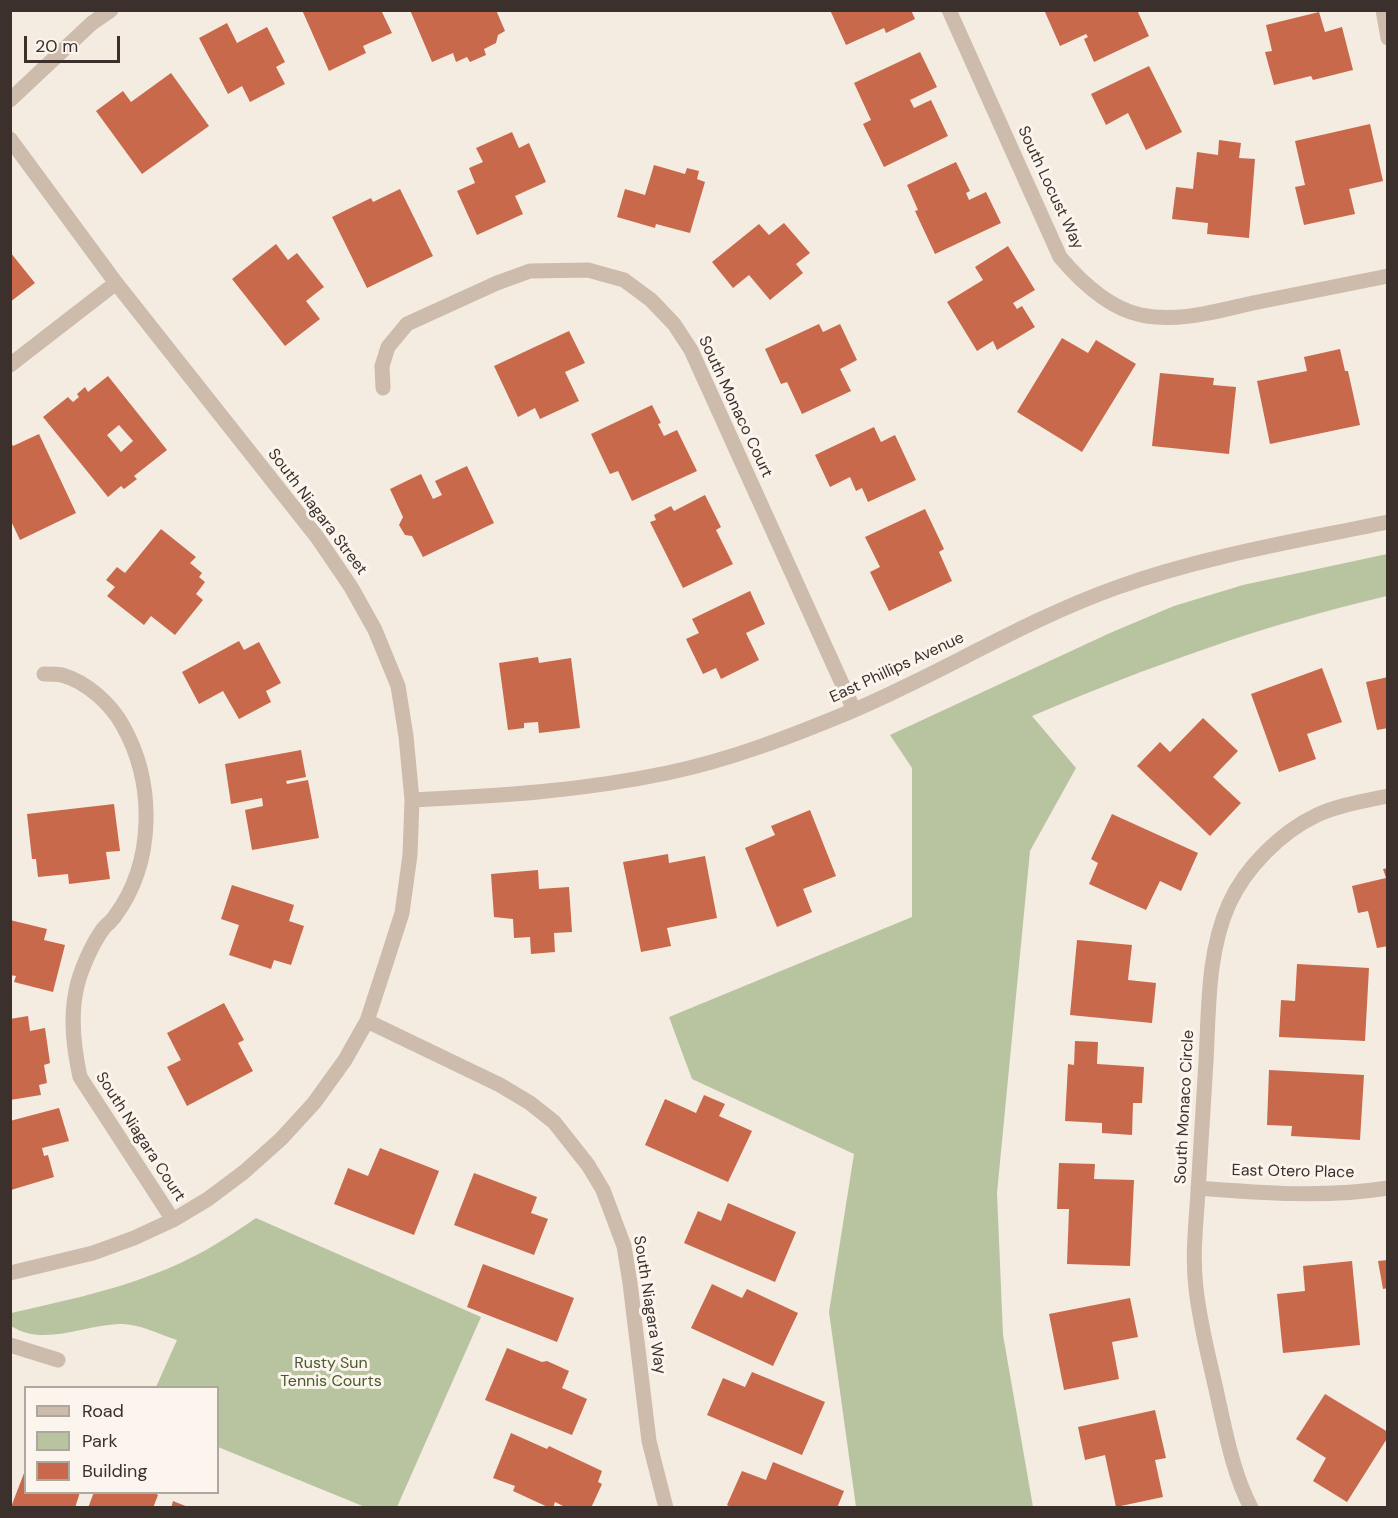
<!DOCTYPE html>
<html>
<head>
<meta charset="utf-8">
<style>
  body { margin:0 }
  #map { position:relative; width:1398px; height:1518px; overflow:hidden; background:#f4ebe1; font-family:"DM Sans",sans-serif }
  canvas { display:block }
  .frame { position:absolute; inset:0; border:12px solid #3b302b; pointer-events:none }
  .legend { position:absolute; left:24px; top:1386px; width:195px; height:108px; box-sizing:border-box; background:#fbf5ee; border:2px solid #aea6a0; margin:0; padding:8px 10px; list-style:none; font-size:18px; color:#3b302b }
  .legend li { display:flex; align-items:center; gap:12px; height:30px }
  .legend b { width:30px; border:2px solid #aea6a0 }
  .scale { position:absolute; left:24px; top:36px; width:96px; height:27px; box-sizing:border-box; border:3px solid #3b302b; border-top:0; padding-left:8px; font-size:18px; line-height:21px; white-space:nowrap; color:#3b302b; -webkit-text-stroke:4px #fbf5ee; paint-order:stroke }
</style>
</head>
<body>
<div id="map">
<canvas width="1398" height="1518"></canvas>
<div class="frame"></div>
<ul class="legend">
<li><b style="height:8px;background:#cdbbac"></b>Road</li>
<li><b style="height:16px;background:#b8c4a0"></b>Park</li>
<li><b style="height:16px;background:#c8694b"></b>Building</li>
</ul>
<div class="scale">20 m</div>
</div>
<script>
const ctx = document.querySelector('canvas').getContext('2d');
ctx.lineJoin = 'round';
function fill(path, color) {
  ctx.fillStyle = color;
  ctx.fill(path, 'evenodd');
}
function trace(path, color, width, dash) {
  ctx.strokeStyle = color;
  ctx.lineWidth = width;
  ctx.lineCap = dash ? 'butt' : 'round';
  ctx.setLineDash(dash || []);
  ctx.stroke(path);
}
function drawText(font, color, halo, rows, align = 'center') {
  ctx.font = font + ' "DM Sans",sans-serif';
  ctx.lineWidth = 6;
  ctx.setLineDash([]);
  ctx.textBaseline = 'middle';
  ctx.strokeStyle = halo;
  ctx.fillStyle = color;
  for (const [text, x, y, turn = 0] of rows) {
    ctx.save();
    ctx.translate(x, y);
    ctx.rotate((+turn || 0) * Math.PI / 180);
    ctx.textAlign = isNaN(turn) ? turn : align;
    if (halo) ctx.strokeText(text, 0, 0);
    ctx.fillText(text, 0, 0);
    ctx.restore();
  }
}
const green = new Path2D(`
  M1387,554V596C1266,624 1147,667 1032,716L1076,768L1030,851L997,1193L1003,1335L1033,1507H856L829,1312L854,1154L692,1079L669,1017L912,917V768L890,735L1110,633L1174,606L1243,585Z
  M256,1218L481,1317L397,1507H365L218,1447V1388L156,1387L177,1340C159,1334 138,1323 119,1324C84,1325 43,1347 11,1326V1313C59,1302 108,1292 154,1274C191,1261 224,1240 256,1218Z`);
const building = new Path2D(`
  M302,10H381L392,33L363,46L366,53L329,71Z
  M410,10H496L505,31L498,35L496,43L484,49L486,55L470,62L467,57L456,62L453,53L432,62Z
  M830,10H911L915,19L886,33L884,28L846,45Z
  M1048,10H1137L1149,36L1094,62L1084,39L1088,37L1086,34L1060,46L1045,12Z
  M1319,12L1325,32L1342,27L1353,70L1313,80L1311,76L1274,85L1265,52L1272,51L1266,25Z
  M227,23L237,43L267,27L285,62L276,67L285,84L250,102L242,86L228,94L199,38Z
  M920,52L937,87L910,100L914,108L931,100L948,136L884,167L863,124L871,120L854,83Z
  M1149,66L1182,132L1146,150L1128,113L1106,125L1091,94Z
  M171,73L209,126L142,174L96,111L123,91L131,102Z
  M1370,124L1383,181L1349,189L1355,214L1304,225L1295,187L1305,185L1295,141Z
  M512,132L519,148L529,143L546,182L515,196L523,214L477,235L457,191L475,183L469,168L483,162L476,148Z
  M1219,140L1241,143L1239,158L1255,159L1249,238L1207,234L1208,223L1172,219L1176,187L1193,189L1197,152L1218,155Z
  M956,162L970,191L966,193L969,200L986,192L1001,223L935,254L915,211L918,210L907,185Z
  M654,165L685,174L687,168L699,171L697,179L705,182L690,233L656,224L655,228L617,217L625,189L645,195Z
  M400,189L433,256L367,288L332,217L371,198L373,202Z
  M784,223L810,253L796,264L803,273L770,300L749,275L733,288L712,262L759,224L769,235Z
  M276,244L288,260L297,253L324,287L306,301L320,319L285,346L232,279Z
  M1008,246L1035,290L1013,303L1017,309L1022,306L1035,327L997,350L993,341L977,351L947,302L983,280L975,267Z
  M10,252L35,283L10,302Z
  M819,324L823,332L840,324L857,360L840,369L851,391L802,414L787,382L781,384L765,349Z
  M569,331L585,363L565,372L579,401L540,419L535,408L518,417L494,366Z
  M1062,338L1088,353L1096,340L1136,364L1082,452L1017,412Z
  M1340,349L1345,371H1348L1360,425L1270,444L1257,381L1307,371L1304,357Z
  M1160,373L1214,378L1213,385L1236,387L1229,454L1152,446Z
  M108,376L167,450L134,476L137,479L124,489L121,486L108,497L43,417L68,397L73,402L79,397L77,394L85,387L88,392ZM119,425L133,441L121,452L107,435Z
  M652,405L661,423L658,424L664,436L677,430L697,471L632,501L618,471L610,474L591,434Z
  M874,427L881,442L895,435L916,480L868,502L862,488L856,491L850,477L830,487L815,455Z
  M39,434L76,513L20,540L10,519V441L13,446Z
  M467,466L494,523L423,557L412,536L405,535L399,525L403,517L390,489L421,474L433,499L442,495L435,481Z
  M705,495L721,527L716,530L733,564L683,588L650,522L656,520L654,515L671,506L674,511Z
  M925,509L944,549L939,552L952,581L889,611L870,572L880,567L865,537Z
  M161,529L196,557L190,563L202,573L199,577L205,582L196,594L203,600L175,635L151,616L144,625L107,596L115,587L106,580L117,567L125,573Z
  M750,591L765,624L746,633L759,660L721,679L716,668L703,674L686,639L699,633L692,619Z
  M239,641L244,650L259,642L281,683L266,691L271,702L239,719L223,691L199,704L182,672Z
  M538,657L539,663L571,658L580,728L539,733L538,722L524,723V728L508,730L499,663Z
  M1322,668L1342,722L1307,734L1316,759L1279,772L1251,694Z
  M1388,677V728L1377,730L1366,682Z
  M1203,718L1238,751L1213,777L1241,803L1210,836L1137,766L1160,742L1170,752Z
  M301,750L306,777L286,781L287,784L308,780L319,838L252,850L245,810L263,806L262,798L231,804L225,764Z
  M114,804L120,851L106,852L110,879L69,884L68,874L38,877L36,859H32L27,814Z
  M810,810L836,876L803,889L812,912L777,927L745,848L775,835L771,826Z
  M1112,814L1198,853L1181,891L1160,881L1146,910L1089,884L1098,863L1091,859Z
  M668,854L669,863L705,856L717,918L667,928L671,946L641,952L623,862Z
  M1388,868V946L1377,948L1368,911L1358,913L1352,886L1386,878L1383,869Z
  M538,870L539,889L569,887L572,932L554,933L555,952L531,954L530,937L514,938L513,919L494,917L491,874Z
  M232,885L294,905L289,921L304,926L291,965L274,960L271,969L229,955L239,925L221,919Z
  M10,920L47,929L44,940L65,945L53,992L14,982L16,976L10,975Z
  M1077,940L1132,945L1128,980L1156,983L1152,1023L1070,1015Z
  M1297,964L1369,968L1365,1041L1279,1037L1281,1000L1295,1001Z
  M224,1003L244,1040L238,1043L253,1071L187,1106L167,1067L181,1060L167,1033Z
  M28,1016L30,1031L45,1028L50,1063L44,1065L47,1083L39,1085L41,1095L10,1100V1019Z
  M1075,1041L1098,1042L1097,1064L1144,1067L1142,1103H1133L1132,1135L1102,1133V1123L1065,1121L1068,1064L1074,1065Z
  M1269,1070L1364,1075L1360,1140L1291,1136L1292,1126L1267,1125Z
  M704,1095L725,1104L719,1116L752,1131L728,1182L645,1145L665,1099L696,1113Z
  M59,1108L69,1141L42,1148L44,1156L48,1155L54,1177L11,1190L10,1121Z
  M380,1148L439,1171L414,1235L334,1204L348,1168L368,1176Z
  M1059,1163L1095,1164L1094,1179L1134,1180L1130,1266L1067,1264L1069,1209H1057Z
  M474,1173L537,1197L531,1213L548,1219L534,1255L454,1225Z
  M728,1203L796,1232L775,1282L684,1243L698,1211L721,1221Z
  M1388,1260V1288L1383,1289L1378,1261Z
  M1352,1261L1360,1345L1283,1353L1277,1294L1305,1291L1303,1266Z
  M483,1264L574,1298L557,1342L467,1307Z
  M712,1284L742,1298L747,1289L798,1313L773,1366L691,1328Z
  M1130,1298L1138,1337L1112,1342L1119,1379L1064,1390L1049,1314Z
  M507,1348L542,1362L547,1361L569,1371L562,1388L587,1399L572,1435L485,1400Z
  M752,1372L825,1402L802,1455L707,1415L723,1378L745,1387Z
  M1325,1394L1388,1432V1437L1347,1502L1313,1481L1326,1458L1296,1439Z
  M1155,1410L1166,1458L1155,1460L1163,1497L1116,1507L1105,1455L1085,1460L1078,1427Z
  M511,1433L547,1449L549,1446L602,1471L598,1482L602,1484L591,1508H567L555,1502L553,1508H550L513,1491L515,1486L493,1478Z
  M773,1462L844,1491L837,1508H733L727,1505L742,1471L766,1480Z
  M26,1468V1492H80L75,1508L11,1507Z
  M94,1492H153L158,1495L153,1508H88Z
  M173,1501L188,1507V1508H171Z`);
const minor = new Path2D(`
  M949,10L1060,257C1081,282 1108,308 1141,315C1178,323 1217,311 1253,303C1298,294 1343,285 1388,276
  M1383,10L1388,38
  M10,100L92,23L111,10
  M10,139L116,283L317,537L351,587L375,630L398,686L406,736L412,800L410,855L402,913L386,963L367,1021L345,1060L314,1103L281,1139L244,1172L208,1199L173,1220L134,1238L93,1253L10,1273
  M10,365L116,283
  M383,388L382,366L388,347L407,324L497,283L530,271L588,270L624,280L651,300L674,324L691,350L854,710
  M44,674C49,674 56,674 62,675C87,682 111,704 123,726C155,783 155,862 115,916C112,921 107,924 103,929C92,944 79,973 76,991C70,1020 74,1049 80,1077L173,1220
  M412,800C498,796 582,791 667,773C730,760 792,736 852,711C942,673 1025,620 1118,587C1205,556 1297,541 1388,522
  M367,1021L500,1085L530,1103L554,1122L588,1165L603,1190L624,1246L630,1283L649,1441L666,1508
  M1198,1188C1261,1193 1325,1198 1388,1188
  M10,1345L58,1360
  M1251,1508C1234,1475 1227,1439 1219,1403C1211,1365 1200,1327 1196,1288C1192,1256 1196,1224 1198,1192C1201,1148 1203,1104 1206,1061C1209,1009 1207,953 1229,904C1245,868 1281,832 1317,815C1339,805 1364,801 1388,796`);
const streetNames = [
  ["South Locust Way",1050,188,65],
  ["South Monaco Court",735,407,65],
  ["South Niagara Street",317,512,53],
  ["East Phillips Avenue",897,668,-25],
  ["South Monaco Circle",1185,1107,-87],
  ["South Niagara Court",140,1137,57],
  ["East Otero Place",1293,1172,1],
  ["South Niagara Way",649,1305,81]
];
const parkNames = [
  ["Rusty Sun",331,1364],
  ["Tennis Courts",331,1382]
];
fill(green, '#b8c4a0');
fill(building, '#c8694b');
trace(minor, '#cdbbac', 15);
drawText('16px', '#3b302b', '#fbf5ee', streetNames);
drawText('16px', '#4a5a2e', '#fbf5ee', parkNames);
</script>
</body>
</html>
